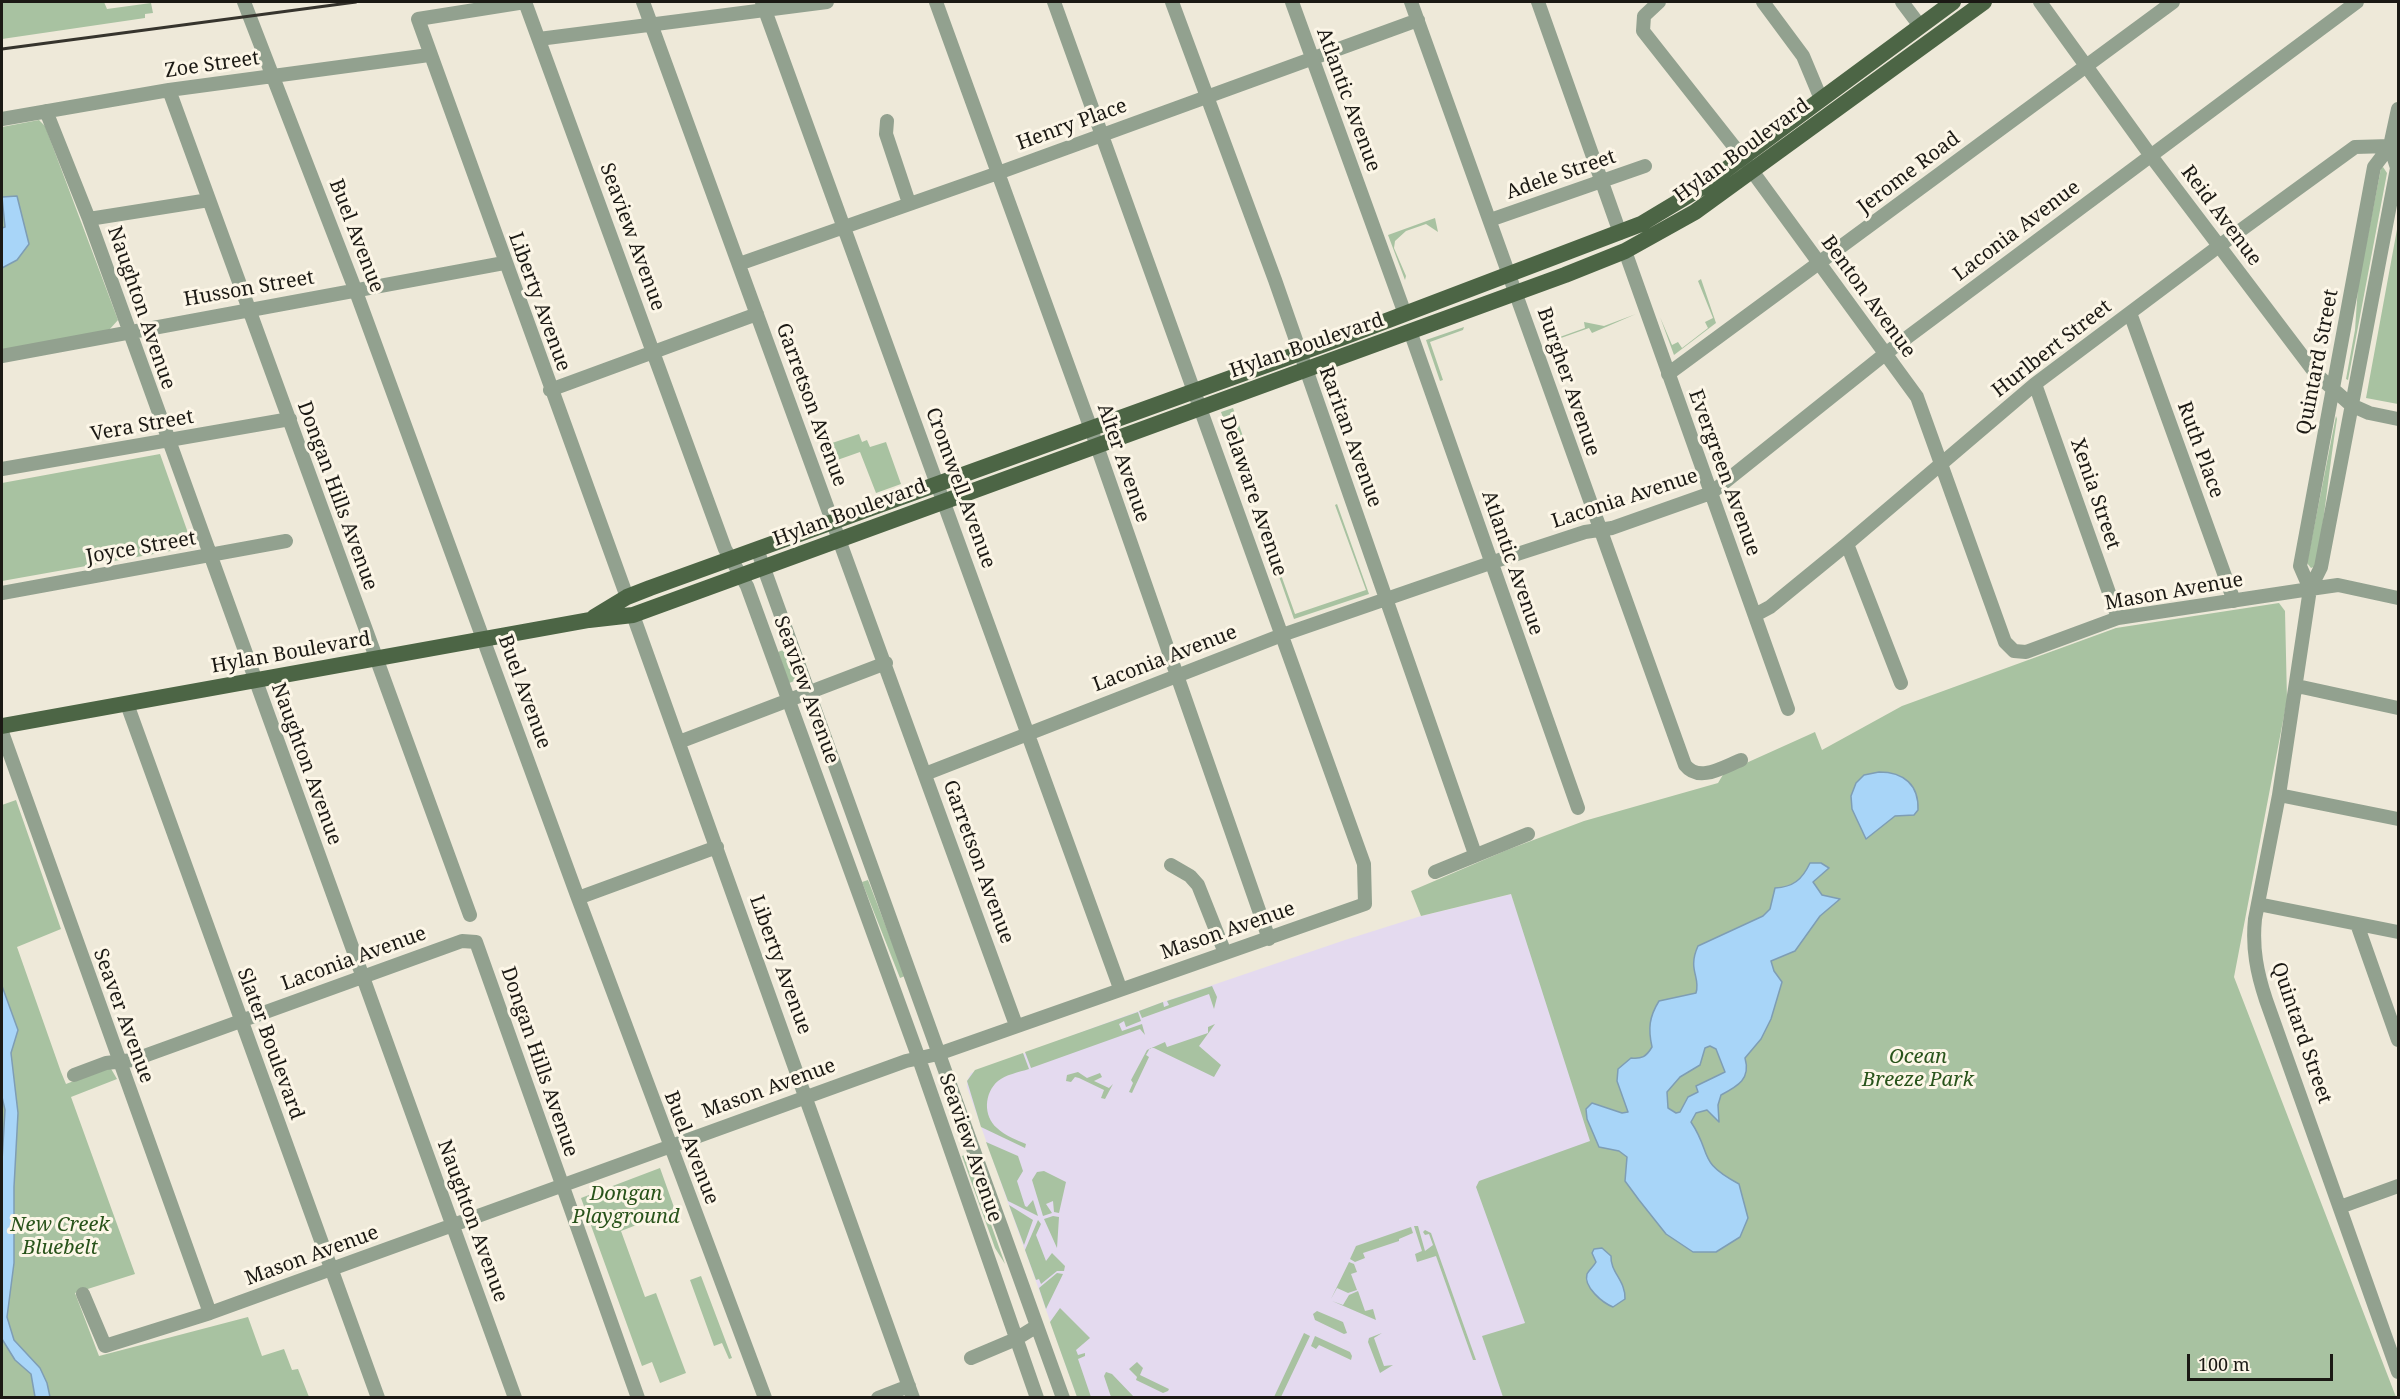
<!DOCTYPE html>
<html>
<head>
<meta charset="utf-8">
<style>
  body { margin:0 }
  #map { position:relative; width:2400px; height:1399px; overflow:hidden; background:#eee9d9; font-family:"Noto Serif",serif }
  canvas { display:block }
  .frame { position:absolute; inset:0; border:3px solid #1b1914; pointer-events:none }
  .scale { position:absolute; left:2187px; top:1354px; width:146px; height:27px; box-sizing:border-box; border:3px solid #1b1914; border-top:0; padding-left:8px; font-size:18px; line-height:21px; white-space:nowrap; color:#1b1914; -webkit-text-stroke:4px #fcf6e7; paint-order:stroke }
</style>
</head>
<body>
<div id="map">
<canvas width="2400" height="1399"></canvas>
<div class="frame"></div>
<div class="scale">100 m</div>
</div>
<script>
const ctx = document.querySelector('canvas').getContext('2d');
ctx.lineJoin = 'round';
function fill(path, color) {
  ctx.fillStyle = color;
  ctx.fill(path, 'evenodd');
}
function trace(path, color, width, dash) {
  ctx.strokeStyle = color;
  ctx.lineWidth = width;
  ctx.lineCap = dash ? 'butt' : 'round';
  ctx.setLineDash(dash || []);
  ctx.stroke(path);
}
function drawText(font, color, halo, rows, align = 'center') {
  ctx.font = font + ' "Noto Serif",serif';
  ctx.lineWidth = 6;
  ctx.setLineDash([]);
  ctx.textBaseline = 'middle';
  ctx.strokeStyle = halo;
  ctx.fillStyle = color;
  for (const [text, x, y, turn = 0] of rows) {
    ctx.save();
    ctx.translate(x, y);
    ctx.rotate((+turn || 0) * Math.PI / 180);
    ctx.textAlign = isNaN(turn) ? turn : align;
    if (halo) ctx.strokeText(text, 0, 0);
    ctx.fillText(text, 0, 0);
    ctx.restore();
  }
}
const medical = new Path2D(`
  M1511,894L1692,1397H1077L967,1087V1081L971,1073L1163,1002L1345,940L1421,916Z`);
const green = new Path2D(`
  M2,2H104L107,9L151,3L153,13L145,14V18L2,39Z
  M39,120L45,126L118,320L109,330L2,351V127Z
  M2383,167L2387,173L2348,380L2346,379L2355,330L2358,286L2381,168Z
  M1435,218L1438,232L1426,224L1406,231L1395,241L1394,248L1406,276L1405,280L1388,235Z
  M2398,224V404L2366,398Z
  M1701,279L1716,323L1674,355L1660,317L1672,345L1678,342L1682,348L1708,328L1705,322L1713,318L1698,281Z
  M1636,314L1592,333L1589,328L1547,343L1544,335L1552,332L1557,338L1585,328L1584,322L1604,326Z
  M1464,327L1463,330L1430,342L1443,380L1440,381L1426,340Z
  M1233,408L1245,442L1233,446L1221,412Z
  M2336,416L2337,419C2329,468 2325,517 2316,566L2311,568L2307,563Z
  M859,434L862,442L867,440L870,447L886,442L901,484L876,493L860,452L826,464L820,447Z
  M160,454L193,547L2,581V483Z
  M1337,504L1369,594L1294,619L1268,545L1270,544L1295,614L1366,590L1335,505Z
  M2279,603L2285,611L2287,700L2234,977L2396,1397H1503L1482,1336L1525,1323L1476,1187L1479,1181L1590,1141L1511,894L1421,916L1411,891L1507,850L1584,821L1718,783L1724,773L1815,732L1822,750L1902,706L2116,628Z
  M783,650L797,680L789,683L778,652Z
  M16,800L61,929L17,947L61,1072L66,1084L110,1067L117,1079L71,1097L135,1274L75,1293L99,1356L248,1317L262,1356L284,1349L292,1370L298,1369L309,1397H2V805Z
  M868,880L905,976L900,978L862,882Z
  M1212,986L1217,997L1214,1009L1209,994L1142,1018L1139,1011L1163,1002L1164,1007L1169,1005L1167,1001Z
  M1138,1012L1141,1021L1126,1027L1124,1021L1119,1024L1122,1031L1142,1024L1145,1035L1140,1029L1031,1068L1025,1052Z
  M1215,1024L1199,1046L1221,1065L1214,1077L1154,1048H1150L1146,1055L1149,1057L1132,1093L1129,1092L1133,1083L1131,1080L1147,1050L1165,1042L1167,1047L1208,1033V1027Z
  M1023,1053L1029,1069C1019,1072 1005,1075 998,1081C984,1093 983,1116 997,1128C1005,1136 1017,1140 1026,1144L1025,1148L981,1127L967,1081L975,1070Z
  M1078,1072L1087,1078L1100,1073L1102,1077L1094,1081L1109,1088L1113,1084L1105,1099L1101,1098L1104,1090L1079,1078L1075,1077L1071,1082L1066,1081L1067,1075Z
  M986,1142L1018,1156L1023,1171L1017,1181L1025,1206L1027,1207L1033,1200L1038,1216L1008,1201Z
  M966,1154L1005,1264L995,1248L962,1156Z
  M660,1168L675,1210L621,1231L645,1297L656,1293L686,1373L660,1383L652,1362L642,1366L581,1198Z
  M1044,1171L1066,1182L1059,1213L1054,1212L1053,1201L1046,1204L1052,1213L1043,1216L1032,1180L1037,1172Z
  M1009,1205L1033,1220L1024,1245Z
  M1053,1216L1059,1217L1057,1248L1044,1219Z
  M1038,1220L1041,1224L1036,1235L1046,1261L1052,1253L1065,1266L1064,1271H1057L1041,1284L1039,1279L1036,1280L1025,1250Z
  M1414,1226H1418L1425,1251L1433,1245L1429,1234L1425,1235L1423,1232L1425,1230L1431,1233L1476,1360H1473L1436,1256L1417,1262L1415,1254L1422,1251Z
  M1411,1227L1413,1233L1399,1239V1241L1363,1253L1365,1258L1355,1262L1350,1259L1356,1246Z
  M1349,1262L1354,1264L1357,1272L1351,1274L1357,1290L1348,1293L1337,1288L1331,1299Z
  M1057,1273L1063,1274L1046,1309L1039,1288Z
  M701,1276L732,1358L729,1359L722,1343L714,1346L690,1280Z
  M1358,1291L1365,1311L1373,1309L1376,1320L1332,1301L1343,1305L1349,1295Z
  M1060,1308L1090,1338L1076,1350L1078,1355L1085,1353V1356L1078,1359L1091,1397H1077L1050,1322Z
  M1317,1311L1343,1322L1347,1333L1344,1334L1315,1320L1313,1314Z
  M1304,1333L1310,1336L1281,1397H1274Z
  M1382,1333L1374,1338L1384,1366L1393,1365L1380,1373L1368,1342L1369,1338Z
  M1315,1336L1350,1352L1352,1356L1351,1360L1319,1345L1316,1349L1311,1346Z
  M1137,1362L1143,1368L1140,1375L1169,1389L1168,1391L1163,1393L1136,1380L1137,1377L1129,1369Z
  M1106,1372L1112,1374L1134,1397H1111L1104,1376Z`);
const water = new Path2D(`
  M17,196L29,244L17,260L2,268V228L5,227L2,197Z
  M1879,772C1904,772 1919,785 1918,810L1914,815L1895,816L1866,839L1852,809L1851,796L1856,783L1864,775Z
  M1810,863H1821L1829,868L1813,882L1822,895L1840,899L1820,916L1795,951L1771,961L1774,971L1782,982L1771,1019L1761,1039L1745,1058C1751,1079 1738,1086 1721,1095L1718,1105L1719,1122L1707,1110L1696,1113L1691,1122C1713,1155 1696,1161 1739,1184L1748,1218L1740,1237L1716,1252H1693L1666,1234L1639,1200L1625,1181L1627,1157L1619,1151L1599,1147L1587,1119L1586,1109L1592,1103L1622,1113L1628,1112L1617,1081L1618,1069L1631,1058C1642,1059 1646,1057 1652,1047C1648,1029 1649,1017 1659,1001L1696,993C1701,977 1687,970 1698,946L1763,916L1770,909L1775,888C1793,887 1802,880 1810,863ZM1710,1046L1716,1049L1725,1072L1696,1086L1698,1092L1688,1097L1680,1112L1676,1113L1668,1108L1667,1092L1680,1077L1700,1065L1705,1048Z
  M2,986L18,1030L11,1053L18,1113L14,1187V1263L7,1317L14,1340L40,1368L47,1383L50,1397H35L31,1374L15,1360L2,1339V1161L5,1110L2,1097Z
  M1602,1248L1611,1256C1610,1272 1626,1281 1625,1299L1613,1307C1603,1303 1583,1287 1587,1274C1589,1270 1594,1266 1596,1262L1592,1253L1594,1249Z`);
const minor = new Path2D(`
  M244,2L355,289L578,898L765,1398
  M525,2L725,549L747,586L918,1056L1037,1398
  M525,2L418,19L627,597
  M643,2L1016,1025
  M762,2L1120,988
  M936,2L1091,429L1269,939
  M1172,2L1275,280L1475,854
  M1292,2L1405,314
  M1411,2L1685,765C1699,783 1723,767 1741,760
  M1538,2L1620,233
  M1659,2L1644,16L1643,31L1736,149L1917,397L2005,642L2014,651L2026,652L2118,618L2310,589L2338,585L2398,598
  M1763,2L1803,56L1821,99
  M1902,2L1920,26
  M2040,2L2151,156L2316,374L2351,405L2369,413L2398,419
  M539,39L827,2
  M169,90L470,915
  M46,111L89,219L515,1398
  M2,119L169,90L429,55
  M887,121L886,134L909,203
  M2390,146L2397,168L2321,567L2310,589L2279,795L2255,919C2252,948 2257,973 2266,1000L2398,1372
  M89,219L209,200
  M1490,220L1645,166
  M1625,251L1788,709
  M739,264L998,173L1418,20
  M2130,313L2234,601
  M1410,331L1578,808
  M2,356L504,263
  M1668,374L2173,2
  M2035,384L2118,618
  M550,390L757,314
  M2,469L290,419
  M1847,544L1901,683
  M757,549L1063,1398
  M2310,589L2300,566L2374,167L2390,146L2398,109
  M2,593L286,541
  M633,615L913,1398
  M1755,615L1770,607L1847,544L2035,384L2219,246L2355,147L2390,146
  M2297,686L2398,708
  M127,704L378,1398
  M2,732L210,1313
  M679,742L886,663
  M925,774L1282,635L1502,559L1585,532L1612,528L1711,493L1885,354L2357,2
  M2279,795L2398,819
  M1171,865L1190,876L1198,885L1225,953
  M1435,872L1528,834
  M578,898L717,847
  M2258,904L2398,932
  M2357,924L2398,1040
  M74,1075L106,1063L133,1060L462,941L476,942L638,1398
  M2340,1207L2398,1186
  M83,1294L105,1346L210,1313L906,1061L938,1054L1365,904L1364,864L1054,2
  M971,1358L1016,1339L1037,1326
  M878,1398L909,1386`);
const major = new Path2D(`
  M594,617L627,597L650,588L1344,337L1641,224L1701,188L1953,2
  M2,726L589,620L633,615L1565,275L1625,251L1695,212L1984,2`);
const rail = new Path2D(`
  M2,49L356,2`);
const streetNames = [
  ["Zoe Street",212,65,-8],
  ["Atlantic Avenue",1348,100,70],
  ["Henry Place",1072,125,-20],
  ["Hylan Boulevard",1742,151,-36],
  ["Jerome Road",1909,173,-37],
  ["Adele Street",1561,175,-19],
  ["Reid Avenue",2221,216,53],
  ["Laconia Avenue",2017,231,-37],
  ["Buel Avenue",356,236,69],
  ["Seaview Avenue",632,237,70],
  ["Husson Street",249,289,-10],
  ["Benton Avenue",1868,297,54],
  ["Liberty Avenue",539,302,70],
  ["Naughton Avenue",141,308,71],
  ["Hylan Boulevard",1307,346,-19],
  ["Hurlbert Street",2052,349,-38],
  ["Quintard Street",2318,362,-79],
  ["Burgher Avenue",1568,382,71],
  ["Garretson Avenue",811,405,70],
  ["Vera Street",142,426,-10],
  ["Raritan Avenue",1350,437,70],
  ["Ruth Place",2200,450,70],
  ["Alter Avenue",1123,463,71],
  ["Evergreen Avenue",1724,473,70],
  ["Cromwell Avenue",960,488,70],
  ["Xenia Street",2095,494,71],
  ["Dongan Hills Avenue",337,496,70],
  ["Delaware Avenue",1253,496,71],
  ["Laconia Avenue",1625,499,-18],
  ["Hylan Boulevard",850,513,-20],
  ["Joyce Street",141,548,-10],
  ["Atlantic Avenue",1512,563,71],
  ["Mason Avenue",2174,592,-10],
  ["Hylan Boulevard",291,653,-10],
  ["Laconia Avenue",1165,659,-21],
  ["Seaview Avenue",806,690,70],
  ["Buel Avenue",524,692,70],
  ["Naughton Avenue",306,764,70],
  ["Garretson Avenue",978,862,70],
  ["Mason Avenue",1228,931,-19],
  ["Laconia Avenue",354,959,-20],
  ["Liberty Avenue",780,965,70],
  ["Seaver Avenue",123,1016,70],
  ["Quintard Street",2301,1033,71],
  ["Slater Boulevard",270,1044,70],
  ["Dongan Hills Avenue",539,1062,71],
  ["Mason Avenue",769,1089,-20],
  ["Buel Avenue",691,1148,69],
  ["Seaview Avenue",970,1148,71],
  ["Naughton Avenue",472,1221,70],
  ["Mason Avenue",312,1256,-20]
];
const parkNames = [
  ["Ocean",1918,1057],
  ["Breeze Park",1918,1080],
  ["Dongan",626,1194],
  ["Playground",626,1217],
  ["New Creek",60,1225],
  ["Bluebelt",60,1248]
];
fill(medical, '#e4daef');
fill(green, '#a8c2a1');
fill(water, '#a8d5f8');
trace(water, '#7e9db4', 1.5);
trace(minor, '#92a18f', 14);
trace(major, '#4c6545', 16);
trace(rail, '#36342d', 3);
drawText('20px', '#1b1914', '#fcf6e7', streetNames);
drawText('italic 20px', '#28531a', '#fcf6e7', parkNames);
</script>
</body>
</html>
